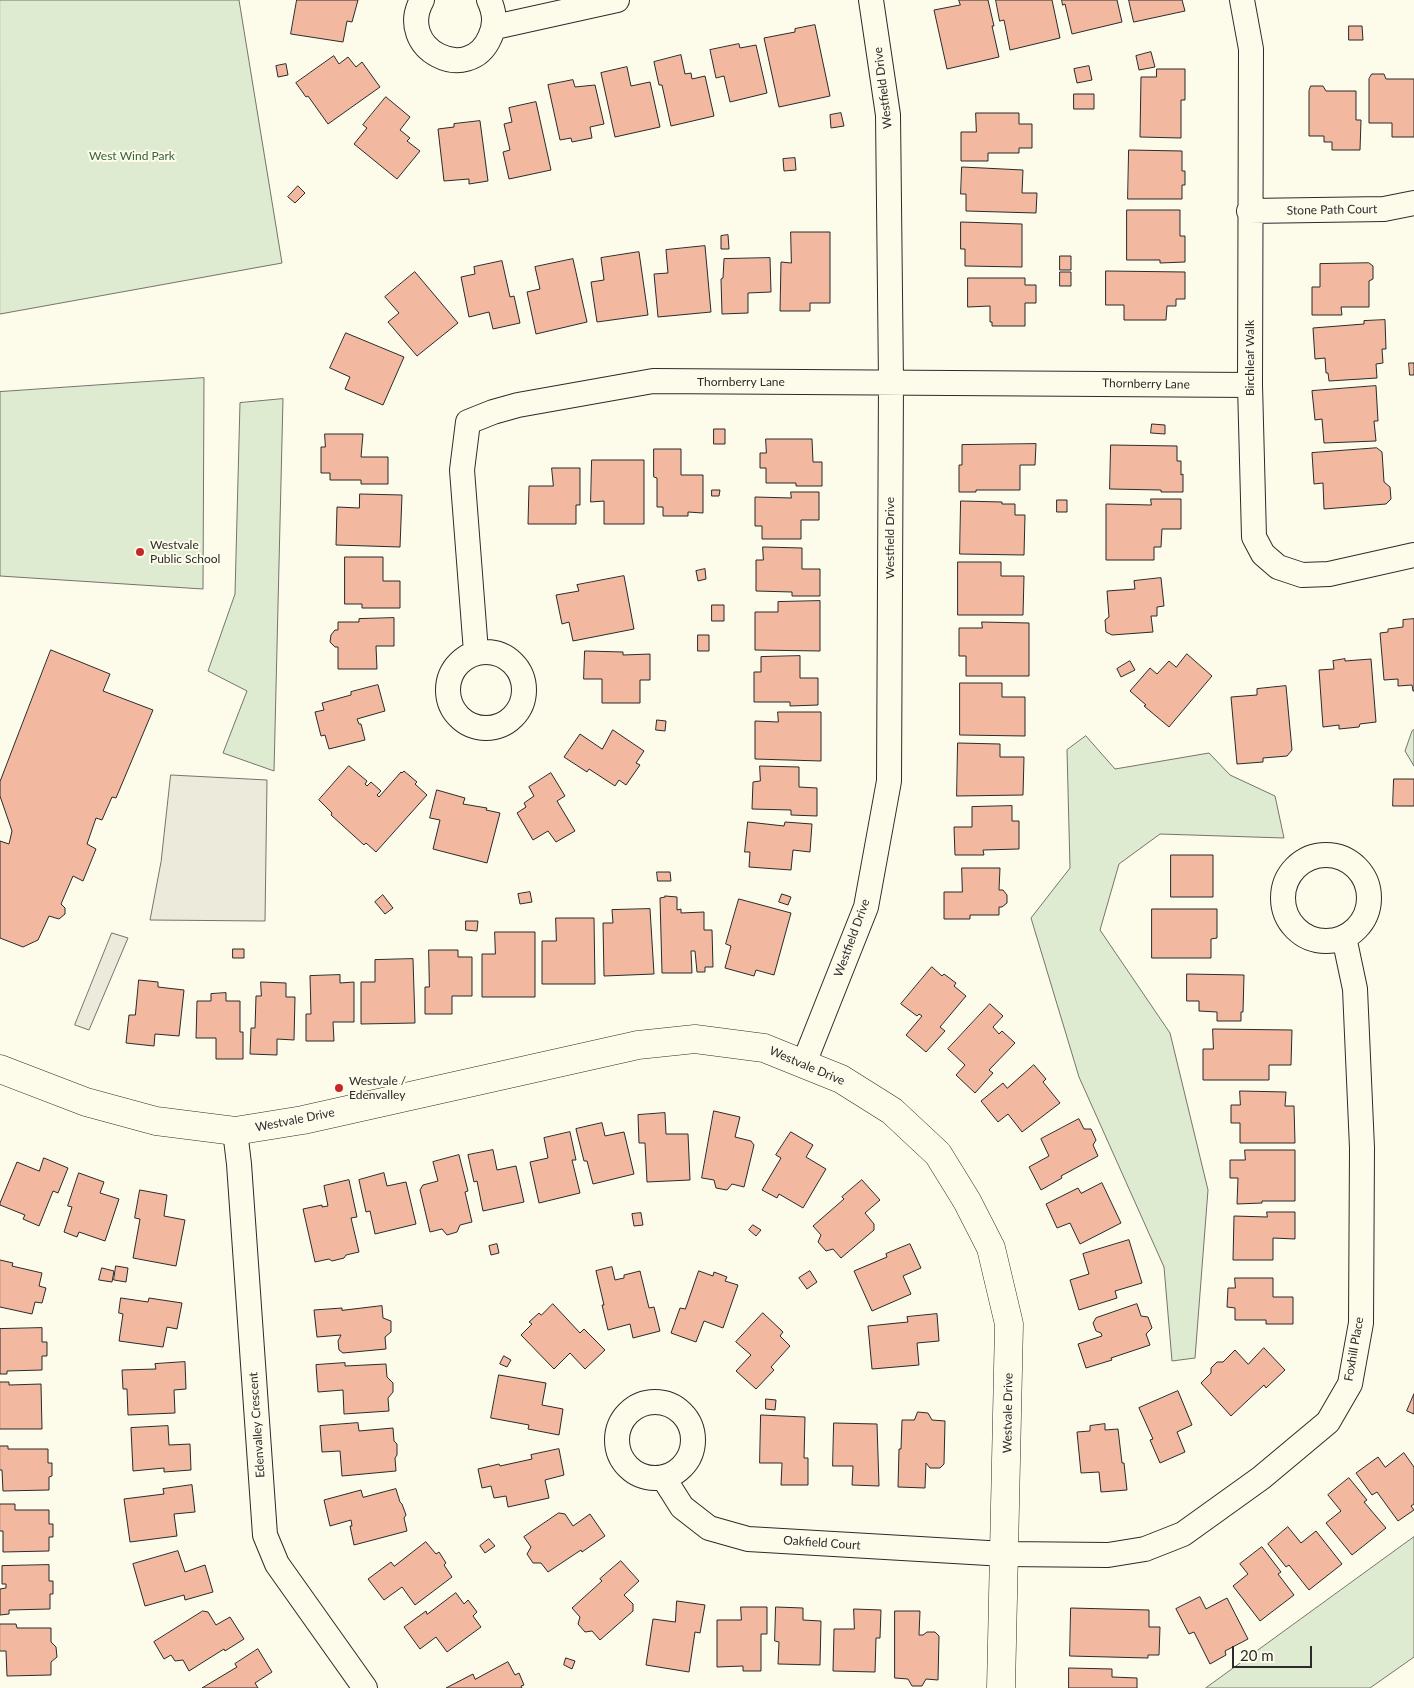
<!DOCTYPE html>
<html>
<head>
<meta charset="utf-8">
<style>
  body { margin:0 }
  #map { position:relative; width:1414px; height:1688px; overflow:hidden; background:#fdfbea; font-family:Lato,sans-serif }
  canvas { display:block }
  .scale { position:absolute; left:1232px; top:1646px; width:80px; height:22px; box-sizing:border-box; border:2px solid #2b2b2b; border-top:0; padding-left:6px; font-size:15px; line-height:18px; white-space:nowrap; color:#2b2b2b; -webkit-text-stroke:4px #fdfbea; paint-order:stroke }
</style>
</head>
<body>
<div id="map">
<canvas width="1414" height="1688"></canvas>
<div class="scale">20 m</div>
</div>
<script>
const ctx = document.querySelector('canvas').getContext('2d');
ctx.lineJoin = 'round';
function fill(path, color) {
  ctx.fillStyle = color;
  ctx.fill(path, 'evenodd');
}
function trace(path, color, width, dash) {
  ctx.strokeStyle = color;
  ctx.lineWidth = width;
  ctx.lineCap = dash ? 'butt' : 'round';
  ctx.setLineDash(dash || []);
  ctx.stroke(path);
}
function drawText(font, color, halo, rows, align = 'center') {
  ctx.font = font + ' Lato,sans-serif';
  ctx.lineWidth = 4;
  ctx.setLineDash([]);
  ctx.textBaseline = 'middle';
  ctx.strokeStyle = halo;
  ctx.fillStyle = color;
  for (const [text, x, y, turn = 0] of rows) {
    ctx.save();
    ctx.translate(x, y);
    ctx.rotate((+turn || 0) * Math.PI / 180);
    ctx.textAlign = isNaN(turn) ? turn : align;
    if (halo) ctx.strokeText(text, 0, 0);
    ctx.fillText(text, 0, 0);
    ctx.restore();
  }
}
const green = new Path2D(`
  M0,0H239L282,263L0,314Z
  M204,378L203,589L0,576V392Z
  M283,399L274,771L223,753L247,691L208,671L235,594L240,403Z
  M1414,730V766L1405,751L1412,731Z
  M1086,736L1115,769L1209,753L1230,775L1275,796L1284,838L1160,834L1119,864L1100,930L1170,1033L1208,1190L1195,1358L1172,1361L1164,1267L1079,1077L1031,918L1070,868L1067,750Z
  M1414,1537V1657L1370,1688H1206Z`);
const parking = new Path2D(`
  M171,775L267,780L265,921L150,920L161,862Z
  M112,933L128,938L89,1030L75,1025Z`);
const building = new Path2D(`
  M297,0H358L352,22L347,21L343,42L291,34Z
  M959,0H988L994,26H992L999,57L947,69L934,10L960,5Z
  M996,0H1052L1060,38L1010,50L1004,20L1000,21Z
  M1062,0H1117L1122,22L1072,34L1065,4L1063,5Z
  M1129,0H1182L1185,11L1134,22Z
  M815,25L830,96L779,107L764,38L795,32V29Z
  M1349,26H1362L1363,40H1349Z
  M739,44L740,48L756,45L767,93L730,102L724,76L716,78L710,50Z
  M1151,52L1155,67L1139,70L1136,56Z
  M681,55L685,74L691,73L692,79L705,76L714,116L671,126L662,85H659L654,62Z
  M334,56L339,64L348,57L356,67L362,62L380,87L328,124L308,96L306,97L296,83Z
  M286,64L288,75L278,77L276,66Z
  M1089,66L1092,80L1077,83L1074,69Z
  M627,67L631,86L650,82L660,127L615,137L601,73Z
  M1157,69H1185V100H1181V138L1140,137L1141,77H1156Z
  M1372,74H1384L1386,79H1414V137H1392V123H1369V79Z
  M573,80L575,87L595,85L604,124L590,127L592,138L572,142L571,138L560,140L548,85Z
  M1311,86H1323L1326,91H1356V120H1361L1360,150H1332V142H1324V136H1309V91Z
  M1074,94H1094V109H1074Z
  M386,97L410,117L400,130L410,138L407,141L420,151L397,179L354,144L367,128L363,125Z
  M536,102L551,170L509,179L503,152L510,150L504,124L512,122L509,108Z
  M841,113L844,126L831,128L830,115Z
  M976,113H1019V124H1032V148H1019V153H988V161H961V132H976Z
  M480,121L488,181L469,184V179L444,181L438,129L454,127V124Z
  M1129,150L1182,151V171H1185V185H1182V199H1128Z
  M795,158L796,170L784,171L783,159Z
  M962,167L1023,170L1022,193H1037L1036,213L966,211V194H961Z
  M298,186L305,193L295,203L288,197Z
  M1127,210H1180V236H1185V262L1160,263V260H1127Z
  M961,222L1022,224V267L965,266V249H961Z
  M791,232H830V303H810V311H780L781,262L791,263Z
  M728,235L729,249H721V236Z
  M705,246L711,312L658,317L654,274L668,273L666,250Z
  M639,252L648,315L597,322L591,282L604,280L601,258Z
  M1060,256H1071V270H1060Z
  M770,258L771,292L748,293V313L722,314L721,279L723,278L724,259Z
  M573,259L587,322L536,334L527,292L540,289L535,267Z
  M502,261L510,297L514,296L520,323L493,329L489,312L469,317L461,277L475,274L474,267Z
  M1369,263L1373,266V279L1369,281V307H1341L1342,315H1312V287H1320V264Z
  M1106,271L1185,272V299H1176V306H1167L1166,320H1124V305H1106Z
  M415,272L458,323L417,356L388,322L399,313L385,297Z
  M1060,272H1071V286H1060Z
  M968,278H1025V285H1036V303H1025V326H992V322H990V306L968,307Z
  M1385,320L1386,349H1382L1383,363L1376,364L1377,378L1329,381L1328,373H1326L1325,358L1315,359L1313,328L1364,324V321Z
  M346,333L404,357L383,405L345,389L350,377L330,368Z
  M1409,363H1414V375H1410Z
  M1376,386L1378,421H1374L1376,441L1324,443L1322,419L1315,420L1312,391Z
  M1152,424L1165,425V434L1151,433Z
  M714,429H725V444H714Z
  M325,434H363L361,457H388V484H361V480H330V473H321V447H325Z
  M766,439H812L813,462H822V486H796V483H766V468H760V453H766Z
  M1036,444L1035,465H1020V490H976V492H959V465H962V445Z
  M1111,445L1177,446V461H1181V475L1183,474V492H1161V490L1110,489Z
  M1377,448L1382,452L1384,482L1390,487L1391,499L1386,504L1324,509L1323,483L1314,484L1312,453Z
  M654,449H681V475H703V513L688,512V516H663V507H657V478L654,477Z
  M592,460H644V524H604V501L591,502Z
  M552,468H580V505H576V524H528L529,486H553Z
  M712,490H720L719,496H712Z
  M791,492H819V520H801V539H762V526H755V497L791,498Z
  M360,494L402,495L400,547L336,545L337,507L359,508Z
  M1151,499H1181V529H1162L1161,547H1154V560H1106V504L1151,505Z
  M1057,500H1067V512H1057Z
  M961,501L1002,502V504H1015V515H1025L1024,555L960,554Z
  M763,547L802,548V569H820V596H792V592L756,591V560H763Z
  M345,557H383V581H400V608H362V604H345Z
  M958,562H1001V576H1024L1023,615H958Z
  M705,569L706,579L698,581L696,571Z
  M624,576L634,629L573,641L569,622L562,624L556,595L579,591L577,585Z
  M1161,578L1164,606L1157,607V616H1151L1153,632L1112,635L1106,632L1105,620L1109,617L1107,591L1135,589L1134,581Z
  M820,601V651L755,650V612H778V602Z
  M712,605H724V621H712Z
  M394,618V646H376L377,669H338V647H335L330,642L331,635L335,630H338V622H359V619Z
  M1414,619V691H1413L1412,685L1398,686V679L1384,680L1380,633L1388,632V629L1403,627V620Z
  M982,622L1029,623V676H966V656H959V628H982Z
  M698,635H709V651H698Z
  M51,650L110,674L103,691L153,710L116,798L112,797L102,820L96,818L87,844L96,849L83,881L73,876L61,904L65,908V914L59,919L49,916L38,940L23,947L0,938V841L9,844L12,831L0,796V782Z
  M585,651L623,652V655L650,654V680H640V703H602V679H584Z
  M1187,654L1212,676L1169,727L1144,706L1146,705L1130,691L1150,668L1157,674L1169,661L1176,667Z
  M800,656V678H818V705L790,706V702H754V672H761V657Z
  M1345,659V661L1371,659L1376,722L1360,724L1359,727L1339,729V725L1323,727L1319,670L1334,669L1333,661Z
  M1130,661L1135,670L1121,677L1117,669Z
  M960,683H1002V697H1025V736L960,735Z
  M378,685L385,711L357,719L359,724H361L365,740L329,749L325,735L321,736L315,712L324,710L322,703L351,695V692Z
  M1286,686L1292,750L1287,756L1263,758V762L1237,764L1231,697L1257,695V689Z
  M778,712H821V761L755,759V721L778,722Z
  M657,720L666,721L665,731L656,730Z
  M613,730L644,751L636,763L640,765L626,785L619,780L615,786L589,769L587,772L564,757L580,734L602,749Z
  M958,743L1000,744V757H1024L1023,795L957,796Z
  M349,766L367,781L365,784L367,786L371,782L381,791L377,795L379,797L401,772L402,773L404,771L417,782L415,784L427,795L376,852L366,843L364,845L331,815L332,813L319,800Z
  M760,766L799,767V787L817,788V816L791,815V810L752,809L753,782L760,781Z
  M551,773L565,796L557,801L575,831L556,842L548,831L533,840L517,813L526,807L524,803L534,796L529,787Z
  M1394,779H1414V806H1393Z
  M437,790L465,798L463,804L487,808L486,810L500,813L487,863L433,849L440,820L430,818Z
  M1012,806V821H1019V849L983,850L984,855H955L954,827H972V807Z
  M748,822L784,826L785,822L812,824L810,852L793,850L791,870L749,867L750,852H745Z
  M1171,855H1213V897H1171Z
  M962,868H1000L999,890H1003L1007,895V903L1002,907H999V915H970V919H944V892H962Z
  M657,872H670L671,881H658Z
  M530,892L532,902L520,904L518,894Z
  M782,894L791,897L788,905L779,902Z
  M383,895L393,908L385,914L375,902Z
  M665,896L677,897V910L681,909V913L704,912V930H712L713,967H705V972H697L695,951H691L692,973H662L660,898L665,897Z
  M739,899L791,913L774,975L756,970L754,976L725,968L731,946L726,944Z
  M650,909L654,974L604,976L603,923H613L612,910Z
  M1152,909H1217V938L1211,939V958H1152Z
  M556,918H594L595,984H542V941H556Z
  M466,921H478L477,931L466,930Z
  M495,932H535V997H482V954H495Z
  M233,949H244V958H233Z
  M429,950H458V957H472V996H452V1014H425V987H429Z
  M413,959L415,1023L361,1024V982H375V960Z
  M932,967L942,976L944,974L956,983L954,986L966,996L940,1027L945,1031L926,1052L906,1035L922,1016L919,1014L917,1016L901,1004Z
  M1187,974L1244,975L1243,1012H1241V1021H1217V1012L1199,1011V1001H1187Z
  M340,975V983L354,982V1022H333L334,1041H306V1014H311L310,976Z
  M139,980L158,982V987L184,990L179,1036L155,1034L154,1046L126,1043L129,1015H135Z
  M261,982L286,983V997H295L294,1040L277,1039V1055L250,1054L251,1028H255L256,996H261Z
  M226,993V1001H240V1032H243V1059H216V1038H196L197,1001H211V994Z
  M990,1004L1003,1016L993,1027L999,1034L1002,1031L1015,1043L989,1070L993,1073L975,1093L956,1075L965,1065L948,1049Z
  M1213,1029L1292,1030L1291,1065H1269V1080H1203V1049H1213Z
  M1034,1065L1046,1079L1043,1082L1060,1103L1022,1132L1008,1114L998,1122L981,1101L1003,1083L1007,1088Z
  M1240,1091L1286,1092L1285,1106H1294L1295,1143H1240V1123H1231V1105H1240Z
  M714,1111L740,1117L735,1137L751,1141L754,1145L744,1187L732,1184L727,1190L716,1188L714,1180L702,1178Z
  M665,1113L666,1134H688L690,1180L647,1182L645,1143H639L638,1115Z
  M1079,1119L1084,1129H1091L1096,1140L1093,1145L1098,1156L1061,1176L1062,1178L1041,1190L1029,1167L1049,1156L1041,1139Z
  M602,1123L605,1136L624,1132L634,1174L593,1184L587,1161H584L576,1129Z
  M570,1132L576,1160H572L580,1193L539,1203L530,1162L548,1158L544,1138Z
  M791,1132L813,1145L806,1157L826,1169L803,1208L779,1194L777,1198L762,1190L781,1158L776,1155Z
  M493,1150L497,1170L516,1166L524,1202L483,1211L477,1181L474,1182L468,1155Z
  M1245,1150H1295V1201H1262V1203L1237,1204L1238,1178H1230V1160H1245Z
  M459,1155L468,1191L465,1192L472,1222L460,1225L457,1232L447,1235L442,1229L430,1232L420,1190L423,1185L438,1181L433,1162Z
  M44,1158L68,1168L58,1193L53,1191L39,1226L23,1219L25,1215L0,1205V1203L17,1162L39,1171Z
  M79,1173L104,1182L100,1193L119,1199L105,1241L79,1232L77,1237L64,1232L72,1207L68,1206Z
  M384,1173L387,1186L406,1182L416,1224L375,1234L370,1211L366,1212L359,1180Z
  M349,1180L357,1217L351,1218L359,1252L346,1255L344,1258L332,1261L329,1259L315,1262L303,1209L322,1205V1207L328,1206L324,1186Z
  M862,1180L880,1200L865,1213L874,1224V1230L841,1258L833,1249L826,1251L818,1242L821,1235L813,1226L844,1199L842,1197Z
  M1102,1183L1121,1223L1080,1244L1070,1223L1057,1228L1046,1204L1078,1188L1081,1193Z
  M140,1190L167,1195L164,1216L185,1220L176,1266L133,1258L140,1219L135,1218Z
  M1267,1212H1295V1239L1273,1238V1260H1233L1234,1216L1267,1217Z
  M641,1213L643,1225L634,1226L632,1214Z
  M753,1225L761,1230L756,1236L749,1230Z
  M1129,1240L1142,1283L1115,1291L1117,1298L1079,1310L1070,1280L1089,1274L1083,1254Z
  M497,1244L499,1253L491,1255L489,1246Z
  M910,1244L921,1268L903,1276L911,1294L872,1311L854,1271L887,1257L886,1254Z
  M0,1260L13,1263L12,1266L42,1273L39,1286L46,1288L42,1303L35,1302L32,1314L0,1307Z
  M116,1266L128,1268L126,1282L114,1280Z
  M612,1267L615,1280L624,1278V1275L640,1271L649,1308L654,1307L660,1331L633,1338L630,1324L608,1330L602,1305H604L596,1271Z
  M102,1268L114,1271L112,1282L99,1280Z
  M699,1271L713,1276L714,1272L727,1277L725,1281L738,1285L723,1328L704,1321L696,1342L671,1333L680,1308L685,1309Z
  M810,1271L817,1282L807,1289L799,1278Z
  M1235,1278H1273V1297H1293V1324H1266V1320H1235V1308L1227,1307L1228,1288H1235Z
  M121,1298L148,1302L149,1298L182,1303L177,1329L167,1327L163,1347L119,1341L123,1314L119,1313Z
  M553,1304L580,1333L584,1329L605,1350L585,1369L570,1353L554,1369L521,1335L532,1324L529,1322L539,1313L541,1315Z
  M1137,1304L1141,1316L1148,1317L1152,1328L1146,1334L1150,1345L1111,1358L1112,1360L1086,1368L1078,1344L1102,1336L1101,1333L1096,1331L1093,1323L1096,1318Z
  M382,1306L383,1318L391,1321V1332L385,1337L386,1349L343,1353L339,1350L338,1341L341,1335L317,1337L314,1310L342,1308V1310Z
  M763,1313L783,1332L780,1336L790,1346L771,1367L774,1370L756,1389L736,1371L751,1355L736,1342Z
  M937,1314L939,1341L917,1343L919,1365L872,1369L868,1326L908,1322L907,1317Z
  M42,1328V1342H47V1356H42V1370L7,1371V1374H0V1329Z
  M1264,1348L1285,1370L1266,1388L1264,1385L1231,1416L1201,1383L1211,1373V1368L1217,1362H1223L1235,1350L1248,1364Z
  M504,1356L511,1360L507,1367L500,1364Z
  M185,1362L186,1389L174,1390L175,1413L128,1415L127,1389H123L122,1370L156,1369L155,1364Z
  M345,1363V1366L386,1364L387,1377L393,1383V1392L388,1398L389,1411L344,1414L343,1390L318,1392L316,1365Z
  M499,1375L546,1383L542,1405L563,1409L559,1435L528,1429L529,1425L491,1418Z
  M0,1382H9V1385L41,1384L42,1429H0Z
  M1178,1391L1192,1425L1177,1432L1185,1452L1160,1463L1150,1440L1153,1439L1139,1408Z
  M1414,1394V1414L1407,1411Z
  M766,1399L776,1400L775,1410L766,1409Z
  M918,1412L928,1413L932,1420L945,1421L944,1464L940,1468H930L926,1463L925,1488L898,1487L899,1449H901L902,1420H914Z
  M761,1415L805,1417L804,1458H808V1485H781L782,1463H760Z
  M358,1423L359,1431L393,1428L394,1441L397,1444V1455L395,1458L396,1471L342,1476L340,1451L322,1452L320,1426Z
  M834,1423L877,1424L879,1486L852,1485L853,1466H833Z
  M1105,1424V1430L1118,1429L1122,1463H1124L1127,1490L1101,1492L1099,1472L1081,1473L1077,1432L1090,1431V1426Z
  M168,1426L169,1445L190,1444L191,1470L164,1472V1468L133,1471L131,1428Z
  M0,1446H8V1449H48V1463H52V1476L49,1477V1490L3,1491L2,1470H0Z
  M559,1449L564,1475L545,1480L549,1498L508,1507L506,1496L494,1498L491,1486L482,1488L478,1469L499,1464L500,1466L532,1459L531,1455Z
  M1404,1453L1414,1467V1504L1411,1506L1414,1510L1398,1521L1377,1492L1372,1495L1356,1473L1378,1457L1385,1467Z
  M1349,1478L1367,1500L1364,1502L1386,1528L1352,1555L1326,1523L1341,1511L1328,1495Z
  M192,1485L195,1512L174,1514L177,1536L130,1542L124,1499L164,1494L163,1489Z
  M396,1489L400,1502L402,1504L406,1515L404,1518L407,1531L354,1545L350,1526H352L351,1520L330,1526L324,1500L361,1490L363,1497Z
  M0,1504H15V1510H49V1524H53V1537H49V1551L3,1552V1531H0Z
  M559,1513L565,1514L573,1526L590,1514L605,1536L582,1552L581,1550L548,1572L541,1563H533L527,1554L531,1547L524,1537Z
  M1288,1527L1301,1543L1316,1531L1342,1564L1309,1590L1289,1565L1286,1567L1268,1544Z
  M489,1539L495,1546L485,1553L480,1546Z
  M426,1542L436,1554L439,1552L446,1563L444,1565L452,1577L415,1605L402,1587L384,1600L368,1579L391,1562L394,1566Z
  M1262,1547L1281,1572L1278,1574L1294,1595L1260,1621L1233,1586L1248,1574L1240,1564Z
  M178,1551L185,1572L205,1565L213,1592L185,1600L184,1595L145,1606L133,1564Z
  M621,1561L639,1581L624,1595L633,1604V1611L600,1640L592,1631L585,1632L578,1624L580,1617L572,1608L602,1581L600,1579Z
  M49,1565V1581H53V1594H50V1609L9,1610V1614L0,1615V1589L6,1588V1584H2V1566Z
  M456,1593L464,1604L468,1600L477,1612L473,1616L481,1627L447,1652L436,1637L420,1649L404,1627L426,1611L427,1614Z
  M1200,1597L1206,1609L1227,1598L1248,1639L1225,1651L1226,1655L1210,1664L1194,1632L1189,1634L1176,1609Z
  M677,1601L705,1605L700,1633L695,1632L689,1672L646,1665L653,1619L675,1622Z
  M741,1607H767V1634H761V1671H743V1666L717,1667V1620H741Z
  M776,1607L803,1608V1620L821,1621L820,1665L778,1664L779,1642L775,1641Z
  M1071,1608L1149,1610V1627H1160L1159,1655H1148V1658L1070,1656Z
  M854,1609L881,1610L880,1638H876L875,1672L833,1671L834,1629H854Z
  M203,1611L208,1612L216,1625L230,1617L244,1639L225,1651L224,1649L189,1671L183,1660L175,1661L171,1655L164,1659L154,1642Z
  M895,1611H920L919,1635H923L927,1632H935L939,1636L938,1680L926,1679L922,1686H912L908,1679L895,1678Z
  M0,1624H16L17,1628H51V1642L56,1647L57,1657L51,1662V1675L7,1676L6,1651H0Z
  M258,1649L272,1672L255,1683L258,1688H202L237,1667L235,1664Z
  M566,1658L575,1661L572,1669L564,1665Z
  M508,1662L515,1675L519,1673L524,1685L521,1686L522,1688H446L473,1674L475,1679Z
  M1069,1668L1112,1669V1677L1137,1678V1688H1069Z`);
const street = new Path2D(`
  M422,0C395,49 469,86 490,37C496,24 495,13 489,0
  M1242,0L1251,49L1250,385L1254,537L1263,554L1278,567L1302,575L1329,574L1414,555
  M495,27L617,0
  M1249,211L1384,209L1414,203
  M448 690a38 38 0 1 1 76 0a38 38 0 1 1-76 0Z
  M476,652L462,470L468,422L493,412L518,405L653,381L1250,385
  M1283 898a43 43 0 1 1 86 0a43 43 0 1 1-86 0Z
  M804,1063L866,907L889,781L891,382L888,115L871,0
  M235,1131L239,1164L265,1535L277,1564L365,1688
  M617 1440a38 38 0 1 1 76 0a38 38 0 1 1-76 0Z
  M663,1477L682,1507L709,1528L748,1539L1005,1554L1108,1555L1145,1549L1183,1534L1261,1478L1328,1422L1350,1384L1361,1323L1362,1148L1355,989L1344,937`);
const secondary = new Path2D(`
  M0,1069L86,1102L156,1121L235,1131L303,1120L638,1045L695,1039L764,1048L841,1079L892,1111L938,1154L967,1201L991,1248L1009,1324L1001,1688`);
const markers = [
  [140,552,5,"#c62828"],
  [339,1088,5,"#c62828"]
];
const streetNames = [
  ["Westfield Drive",883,88,-97],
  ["Stone Path Court",1332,210,-1],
  ["Birchleaf Walk",1250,358,-90],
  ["Thornberry Lane",741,382],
  ["Thornberry Lane",1146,384,1],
  ["Westfield Drive",890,538,-90],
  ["Westfield Drive",852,938,-70],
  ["Westvale Drive",807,1066,23],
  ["Westvale Drive",295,1120,-11],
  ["Foxhill Place",1354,1349,-80],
  ["Westvale Drive",1008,1413,-89],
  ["Edenvalley Crescent",257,1425,-94],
  ["Oakfield Court",822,1543,4]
];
const parkNames = [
  ["West Wind Park",132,156]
];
const poiNames = [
  ["Westvale",150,545],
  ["Public School",150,559],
  ["Westvale /",349,1081],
  ["Edenvalley",349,1095]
];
fill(green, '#deebd1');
trace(green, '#74746e', 1);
fill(parking, '#eceadb');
trace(parking, '#74746e', 1);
fill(building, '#f2b8a0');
trace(building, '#2b2b2b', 1);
trace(street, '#2b2b2b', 26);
trace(secondary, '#2b2b2b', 29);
trace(street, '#fdfbea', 24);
trace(secondary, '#fdfbea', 28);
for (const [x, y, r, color] of markers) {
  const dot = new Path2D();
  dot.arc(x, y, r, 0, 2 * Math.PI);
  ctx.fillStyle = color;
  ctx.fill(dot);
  trace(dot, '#fdfbea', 2);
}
drawText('12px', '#2b2b2b', '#fdfbea', streetNames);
drawText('12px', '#34623c', '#fdfbea', parkNames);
drawText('12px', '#2b2b2b', '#fdfbea', poiNames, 'left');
</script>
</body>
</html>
